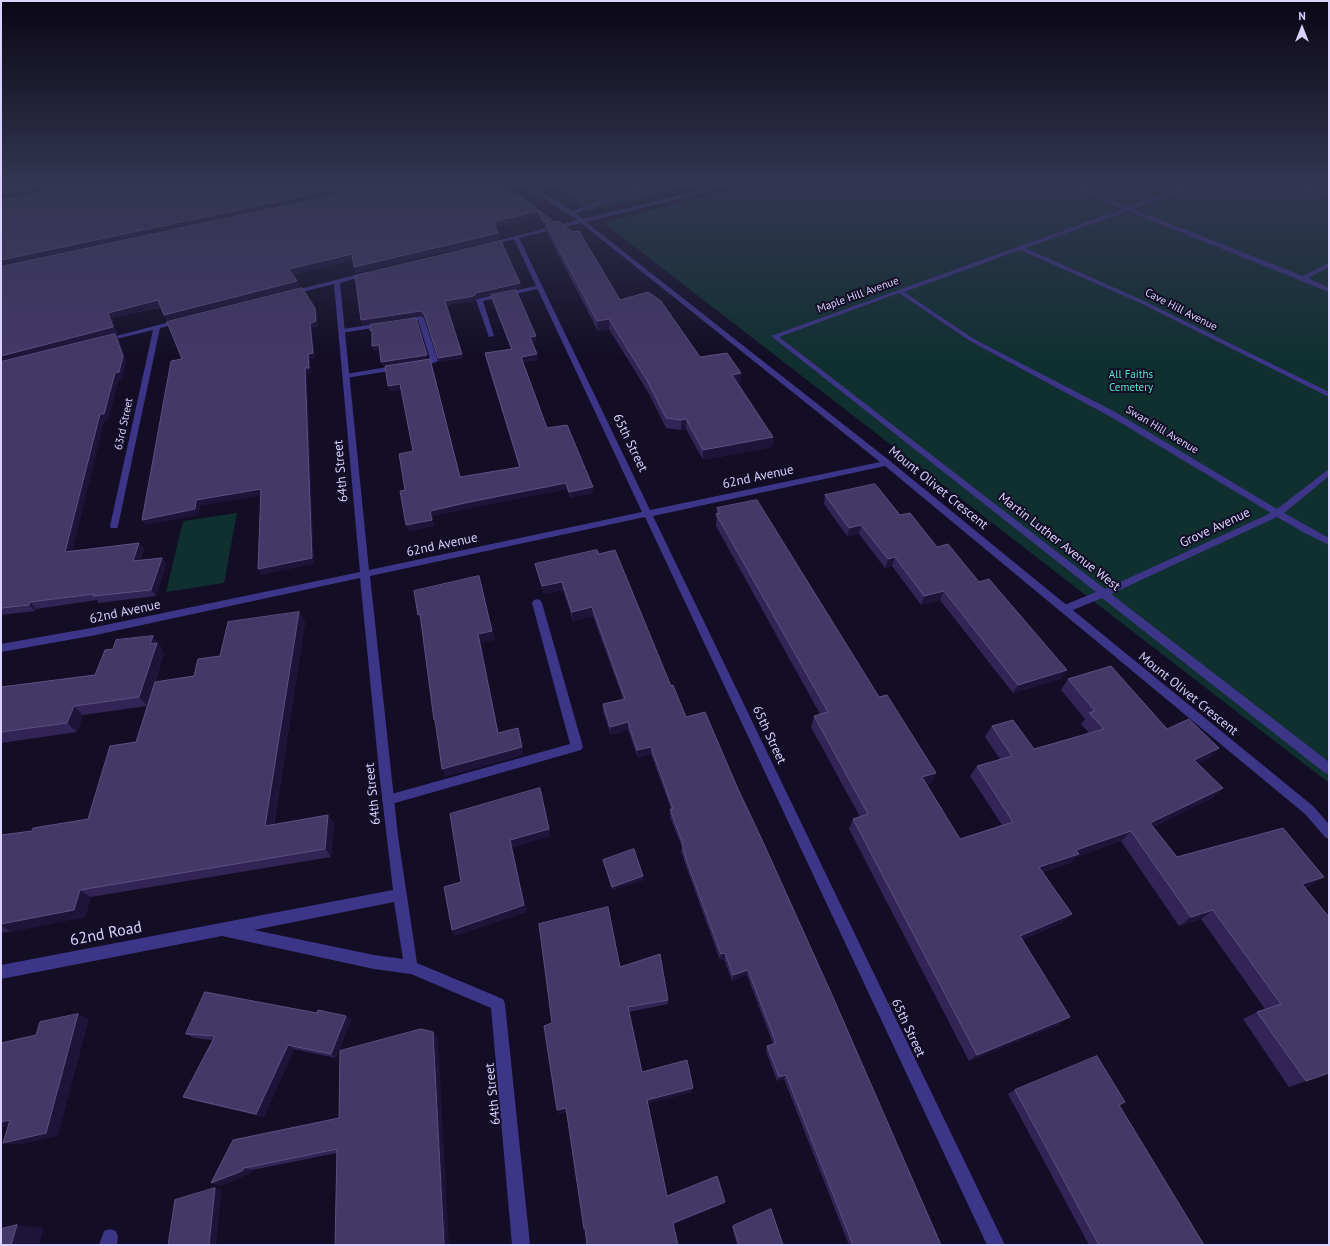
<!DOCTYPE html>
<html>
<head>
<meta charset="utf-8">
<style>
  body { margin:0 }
  #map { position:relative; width:1330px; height:1246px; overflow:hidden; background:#130d26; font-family:"PT Sans",sans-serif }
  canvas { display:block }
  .frame { position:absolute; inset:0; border:2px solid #dad2ff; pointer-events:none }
  .north { position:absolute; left:1282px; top:8px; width:40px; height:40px; -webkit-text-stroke:3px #130d26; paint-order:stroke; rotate:0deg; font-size:11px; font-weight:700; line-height:16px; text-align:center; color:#dad2ff }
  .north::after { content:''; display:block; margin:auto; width:14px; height:18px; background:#dad2ff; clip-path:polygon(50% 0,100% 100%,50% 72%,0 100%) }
</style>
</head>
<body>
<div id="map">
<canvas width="1330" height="1246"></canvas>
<div class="frame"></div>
<div class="north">N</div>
</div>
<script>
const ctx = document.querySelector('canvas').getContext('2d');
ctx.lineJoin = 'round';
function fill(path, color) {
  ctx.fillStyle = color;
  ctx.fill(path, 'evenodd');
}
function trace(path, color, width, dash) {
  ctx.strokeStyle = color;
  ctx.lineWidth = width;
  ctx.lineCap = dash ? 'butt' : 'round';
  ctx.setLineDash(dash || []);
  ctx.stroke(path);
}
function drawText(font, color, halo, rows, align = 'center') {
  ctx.font = font + ' "PT Sans",sans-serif';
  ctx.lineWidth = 4;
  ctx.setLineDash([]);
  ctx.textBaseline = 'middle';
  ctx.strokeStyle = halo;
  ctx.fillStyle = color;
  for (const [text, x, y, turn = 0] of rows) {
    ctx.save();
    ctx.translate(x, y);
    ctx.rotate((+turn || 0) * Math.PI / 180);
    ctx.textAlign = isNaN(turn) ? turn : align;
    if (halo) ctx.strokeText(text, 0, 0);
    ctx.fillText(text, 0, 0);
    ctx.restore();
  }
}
const green = new Path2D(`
  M542,184H699L588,211L560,190Z
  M759,184H1306L1329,192V783L605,224L609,221L728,190Z
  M237,513L224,583L166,592L183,521Z`);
const service = new Path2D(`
  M643,184H651L574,214L569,213Z
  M1068,184H1075L1128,207L1192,184H1200L1133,209L1303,276L1329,263V267L1308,278L1329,288V292L1128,211L1025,248L1142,300L1329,392V397L1138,302L1020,250L904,292L974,339L1117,413L1277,509L1329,469V476L1284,513L1329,538V545L1303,532L1277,517L1111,594L1329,762V774L1325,773L1102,598L1068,612H1062L1060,609L1062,606L1096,592L771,336L1123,209ZM899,293L970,341L1111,417L1271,513L1105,589L779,337Z
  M1292,184H1300L1329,194V198Z
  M540,285L543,287L542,288L483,301L494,336L489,337L476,300L477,299Z
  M421,316L424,318L438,361C433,364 420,367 415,363L417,362L430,359L418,320L404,323L401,321Z
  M382,323L385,325L384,326L342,333L339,331L342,329Z
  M399,365L403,367L402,369L346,378L342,376L346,374Z
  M537,599L540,600L542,603L583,747L581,750L388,805L384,804L382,800L384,796L388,795L570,744L532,603L534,600Z
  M110,1229L116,1231L118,1237L117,1245H99L104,1231Z`);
const minor = new Path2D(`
  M513,184C534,184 567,206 583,219L727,184H737L586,222L890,461L1313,806L1329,824V839L1325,837L1305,814L885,466L653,516L1005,1245H987L645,517L370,576L398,836L417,963L503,999L505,1004L530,1245H512L491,1008L411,974L374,969L222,936L1,979V965L393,890L379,771L360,578L91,636L1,652V644L91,628L360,572L334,284L290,295L287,293L288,292L368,272L371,274L340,283L369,570L642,512L514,239L488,246L485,244L578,220L543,198ZM581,223L880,462L650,510L519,238ZM394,902L403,959L374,955L254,930Z
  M181,319L183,320V322L160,328L118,526L117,528H111L110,526L153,330L104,342L101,340Z`);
const wall = new Path2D(`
  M1,184H477L478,185L482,184H498L510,194L515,193L552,220V222L558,221L572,232L579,231L620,300L648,292L661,301L700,357L727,353L741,373L740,383H738L773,437L772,447L703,460L686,429L681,430L666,428L648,392L609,329L598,331L547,233L546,227L545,228L539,216L495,227L498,233L499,239L356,273L354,267L353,260L292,275L297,281L299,287L167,320L161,307L112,318L117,333L53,349L115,334L119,340L126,362L122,379L118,380L108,420L104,421L72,551L139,543L144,549L140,560L162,558L166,564L156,596L98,603L97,600L36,609L35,611L1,615V267L384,185L1,266V201L69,187L1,200Z
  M520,283L521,287L477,298L475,301L446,305L463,358L439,362L425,318L422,315L363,325Z
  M491,295L536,336V342H532L538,360L523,362L547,428L593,493L570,498L567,489L470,508L432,516L434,526L408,531L405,490L413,451L401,390L390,391L430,359L460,477L519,467L486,359L485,353L511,349L492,300Z
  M825,495L900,515L979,582L1061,679L1013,693L940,600L921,605L892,566L885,568L859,534L847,536L824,504Z
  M717,508L879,697L936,773L931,783L927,785L960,839L1002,825L970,776L977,766L1000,759L985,737L992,726L1034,749L1089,733L1081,724L1085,719L1061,690L1068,679L1167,729L1219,748L1208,759L1198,763L1223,788L1212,798L1153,827L1177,857L1324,877L1310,886L1305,888L1329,1073L1289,1087L1243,1019L1257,1012L1265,1009L1201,919L1179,926L1121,841L1076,857L1070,863L1043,872L1063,922L1022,940L1060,1024L969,1061L849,829L853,819L860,817L811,727L814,716L820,714L716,526Z
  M599,554L671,686L686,717L738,789L941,1245H849L784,1079L777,1081L771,1065L766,1051L767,1046L773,1044L747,975L732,981L724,959L720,960L687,869L681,851L682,847L670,817L671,809L651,754L638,758L628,730L611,735L603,712V704L623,699L593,616L573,621L563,590L544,594L537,572L535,564Z
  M299,612L305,622L274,824L334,823L331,857L91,897L85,917L1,933V835L32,831L88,819L136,742L147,706L83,715L77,732L1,743V687L95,675L161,645L160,647L164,653L155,682L194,676L220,656Z
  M603,860L644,880L612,890L604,863Z
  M620,967L668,1000V1004L629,1012L642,1072L692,1092L648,1103L667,1196L724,1204L674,1224L586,1230L567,1111L559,1114L552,1023Z
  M317,1013L346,1016L351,1020L336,1058L294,1049L264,1117L192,1100L183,1097L213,1040L194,1038L186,1034Z
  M438,1036L337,1153L252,1170L251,1173L220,1186L211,1183L339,1118Z
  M1015,1090L1119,1105L1204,1245H1089L1008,1094Z
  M733,1226L783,1245H737L732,1227Z`);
const shadedWall = new Path2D(`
  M52,184H82L1,200V194Z
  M361,184H387L1,266V260Z
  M538,211L539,216L494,228L493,222Z
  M552,220L553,226L546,224V227L545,228L544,222Z
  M498,233L499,239L356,273L354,267Z
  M352,254L354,260L291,275L289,269Z
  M297,281L299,287L167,320L164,315Z
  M520,283L521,287L477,298L475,301L446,305L445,301Z
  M158,300L161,306L112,318L117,333L1,363V356L108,313Z
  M315,308L317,313L318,327L312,328L315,358L310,359L311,373L307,374L314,564L261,575L258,569L305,368L310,323Z
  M421,311L422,315L363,325L361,320Z
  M609,319V329L598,331L597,321Z
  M115,334L119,340L126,362L122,379L118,380L108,420L104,421L71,558L65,552Z
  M536,336V342H531L530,337Z
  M379,345L381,350L374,351L372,346Z
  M462,354L463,358L439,362L438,358Z
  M537,354L538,360L522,362L521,357Z
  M427,355L428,359L383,366L381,362Z
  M741,373L740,383L731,384L732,375Z
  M400,384L402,390L390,391L388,386Z
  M686,419V429L681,430V420Z
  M773,437L772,447L703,460V450Z
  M566,483L567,489L432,516L434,526L408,531L406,525L430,511Z
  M593,487V493L570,498L569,492Z
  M261,489L264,495L200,506L199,515L146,525L142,520L196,500Z
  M861,525L859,534L847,536L849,528Z
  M139,543L144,549L137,567L133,561Z
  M895,557L892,566L885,568L888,559Z
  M162,558L166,564L156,596L151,590Z
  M479,576L495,640L481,643L500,741L498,733L478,634Z
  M562,582L563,590L544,594L542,586Z
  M944,591L940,600L921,605L924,596Z
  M30,602L36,609L35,611L29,605Z
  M592,607L593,616L573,621L572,612Z
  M299,612L305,622L272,834L265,826Z
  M420,614L421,623L418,615Z
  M153,636L161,645L160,647L164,653L147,706L139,697L150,644Z
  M1067,670L1061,679L1013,693L1018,685Z
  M74,706L83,715L77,732L67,723Z
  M628,722V730L611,735L610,727Z
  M518,728L524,755L445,777L442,769Z
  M651,747V754L638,758L637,750Z
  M1219,748L1208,759L1184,770L1194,760Z
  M936,773L931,783L917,788L922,777Z
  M540,788L551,836L512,848L527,912L455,936L452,930L510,840Z
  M1223,788L1212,798L1140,833L1150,823Z
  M328,815L334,823L331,857L325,849Z
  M1131,831L1121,841L1076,857L1070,863L1031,876L1039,867L1076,850Z
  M643,876L644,880L612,890V887Z
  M1324,877L1310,886L1288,893L1302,884Z
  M80,890L91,897L85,917L12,932L1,926V924Z
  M1213,910L1201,919L1179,926L1191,917Z
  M1072,914L1063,922L1012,944L1020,936Z
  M725,953L724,959L720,960L721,954Z
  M748,970L747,975L732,981L733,975Z
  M78,1014L89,1019L58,1136L17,1145L3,1143Z
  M346,1016L351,1020L336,1058L331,1054Z
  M1070,1017L1060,1024L969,1061L977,1055Z
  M433,1032L438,1036L449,1245H444Z
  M288,1045L294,1049L264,1117L256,1114Z
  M786,1075L784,1079L777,1081L779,1077Z
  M693,1088L692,1092L648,1103L647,1100Z
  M566,1108L568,1111L559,1114L557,1110Z
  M10,1120L23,1123L1,1128V1122Z
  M244,1168L252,1170L251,1173L220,1186L211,1183Z
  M215,1188L222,1190L216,1245H209Z
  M725,1202L724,1204L673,1225V1223Z
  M17,1225L44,1228L39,1245H11Z`);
const building = new Path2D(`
  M1,184H52L1,194Z
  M81,184H361L1,260V201Z
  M387,184H477L478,185L482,184H498L510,194L515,193L552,220L544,222L538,211L493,222L498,233L354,267L352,254L289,269L297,281L164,315L158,300L108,313L113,327L1,356V267Z
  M558,221L572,232L579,231L620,300L648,292L661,301L700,357L727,353L741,373L732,375L773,437L703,450L686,419L681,420L666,418L648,382L609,319L597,321L546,224Z
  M501,241L520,283L476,293L474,296L445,301L462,354L438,358L424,313L421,311L361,320L355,276Z
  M302,288L315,308L316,321L310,323L313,353L308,354L309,368H305L312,558L258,569L261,489L196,500L195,509L142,520L171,361L182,359L167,322Z
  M516,290L536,336L530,337L537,354L521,357L547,428L567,425L593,487L569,492L566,483L469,502L430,511L432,520L406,525L400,491L405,490L399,454L413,451L400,384L388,386L385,366L430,359L460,477L520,467L485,353L512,349L491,295Z
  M416,318L427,355L381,362L379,345L372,346V330L370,331V325Z
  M115,334L123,356L119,372L115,373L104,414H100L65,552L139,543L133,561L162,558L151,590L93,596L94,594L30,602L29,605L1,608V362Z
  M875,484L900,515L910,513L937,547L948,544L979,582L989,579L1067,670L1018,685L944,591L924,596L895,557L888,559L861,525L849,528L825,495Z
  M757,500L879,697L887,695L936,773L922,777L960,839L1013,822L977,766L1012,756L992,726L1013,720L1034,749L1104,729L1089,713L1095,711L1068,679L1111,666L1167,729L1189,719L1219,748L1194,760L1223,788L1150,823L1177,857L1283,828L1324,877L1302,884L1329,917V1073L1306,1081L1257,1012L1281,1004L1213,910L1191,917L1131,831L1076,850L1079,854L1039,867L1072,914L1020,936L1070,1017L977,1055L853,819L868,814L814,716L828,712L716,514L720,513L717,508Z
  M597,550L599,554L615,550L671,686L673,685L686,717L705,712L738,789L763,842L832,995L941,1245H853L786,1075L779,1077L773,1061L767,1046L776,1043L748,970L733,975L725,953L721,954L687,862L682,844H683L670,809H673L651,747L637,750L628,722L610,727L603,704L625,699L592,607L572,612L562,582L542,586L535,564Z
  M479,576L492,631L478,634L498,733L518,728L522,747L442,769L435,720H434L420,614L418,615L414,591Z
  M299,612L265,826L328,815L325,849L80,890L74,910L1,924V835L32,831L33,828L88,819L110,746L136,742L155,682L194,676L198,659L220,656L228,622Z
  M153,636L150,644L157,643L139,697L74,706L67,723L1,732V687L95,675L105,650L113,649L116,640Z
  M540,788L549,829L510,840L524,905L452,930L444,887L461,882L450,814Z
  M634,849L643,876L612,887L603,860Z
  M608,907L620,967L660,954L668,1000L628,1007L642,1072L687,1060L693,1088L647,1100L667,1196L717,1176L725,1202L673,1223L678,1245H587L585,1228L584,1229L566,1108L557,1110L544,1026L552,1023L539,924Z
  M205,992L317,1013L318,1010L346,1016L331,1054L288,1045L256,1114L183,1097L215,1036L186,1034Z
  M78,1014L46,1133L3,1143L10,1120L1,1122V1043L36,1035L40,1022Z
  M421,1029L433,1032L444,1245H335L337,1149L244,1168L242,1171L211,1183L233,1140L339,1118L340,1051Z
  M1097,1056L1125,1102L1119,1105L1204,1245H1099L1015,1090Z
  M215,1188L209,1245H168L175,1200Z
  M771,1209L783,1245H739L733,1226Z
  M17,1225L11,1245H1V1229Z`);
const farStreetnames = [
  ["Maple Hill Avenue",858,295,-20],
  ["Cave Hill Avenue",1181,310,27],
  ["63rd Street",124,424,-78],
  ["Swan Hill Avenue",1162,430,31]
];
const farParknames = [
  ["All Faiths",1131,375],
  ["Cemetery",1131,388]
];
const streetNames = [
  ["65th Street",630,443,64],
  ["64th Street",341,471,-95],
  ["62nd Avenue",758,477,-12],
  ["Mount Olivet Crescent",938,488,39],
  ["Grove Avenue",1215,528,-25],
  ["Martin Luther Avenue West",1059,542,38],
  ["62nd Avenue",442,545,-12],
  ["62nd Avenue",125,612,-12],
  ["Mount Olivet Crescent",1188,694,39],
  ["65th Street",769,735,65],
  ["64th Street",373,794,-96],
  ["65th Street",908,1028,65],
  ["64th Street",493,1094,-96]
];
const nearStreetnames = [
  ["62nd Road",106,934,-11]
];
fill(green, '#103030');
fill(service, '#3d3588');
fill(minor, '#3d3588');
fill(wall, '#322555');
fill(shadedWall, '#1e143a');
fill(building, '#443867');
trace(building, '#5b507f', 1);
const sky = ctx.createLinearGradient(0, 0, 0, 359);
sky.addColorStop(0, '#0a0715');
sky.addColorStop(0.51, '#333552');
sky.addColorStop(1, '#33355200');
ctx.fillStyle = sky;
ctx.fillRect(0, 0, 1330, 359);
drawText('11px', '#dad2ff', '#130d26', farStreetnames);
drawText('11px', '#56e7cb', '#130d26', farParknames);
drawText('13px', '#dad2ff', '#130d26', streetNames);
drawText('16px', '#dad2ff', '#130d26', nearStreetnames);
</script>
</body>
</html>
